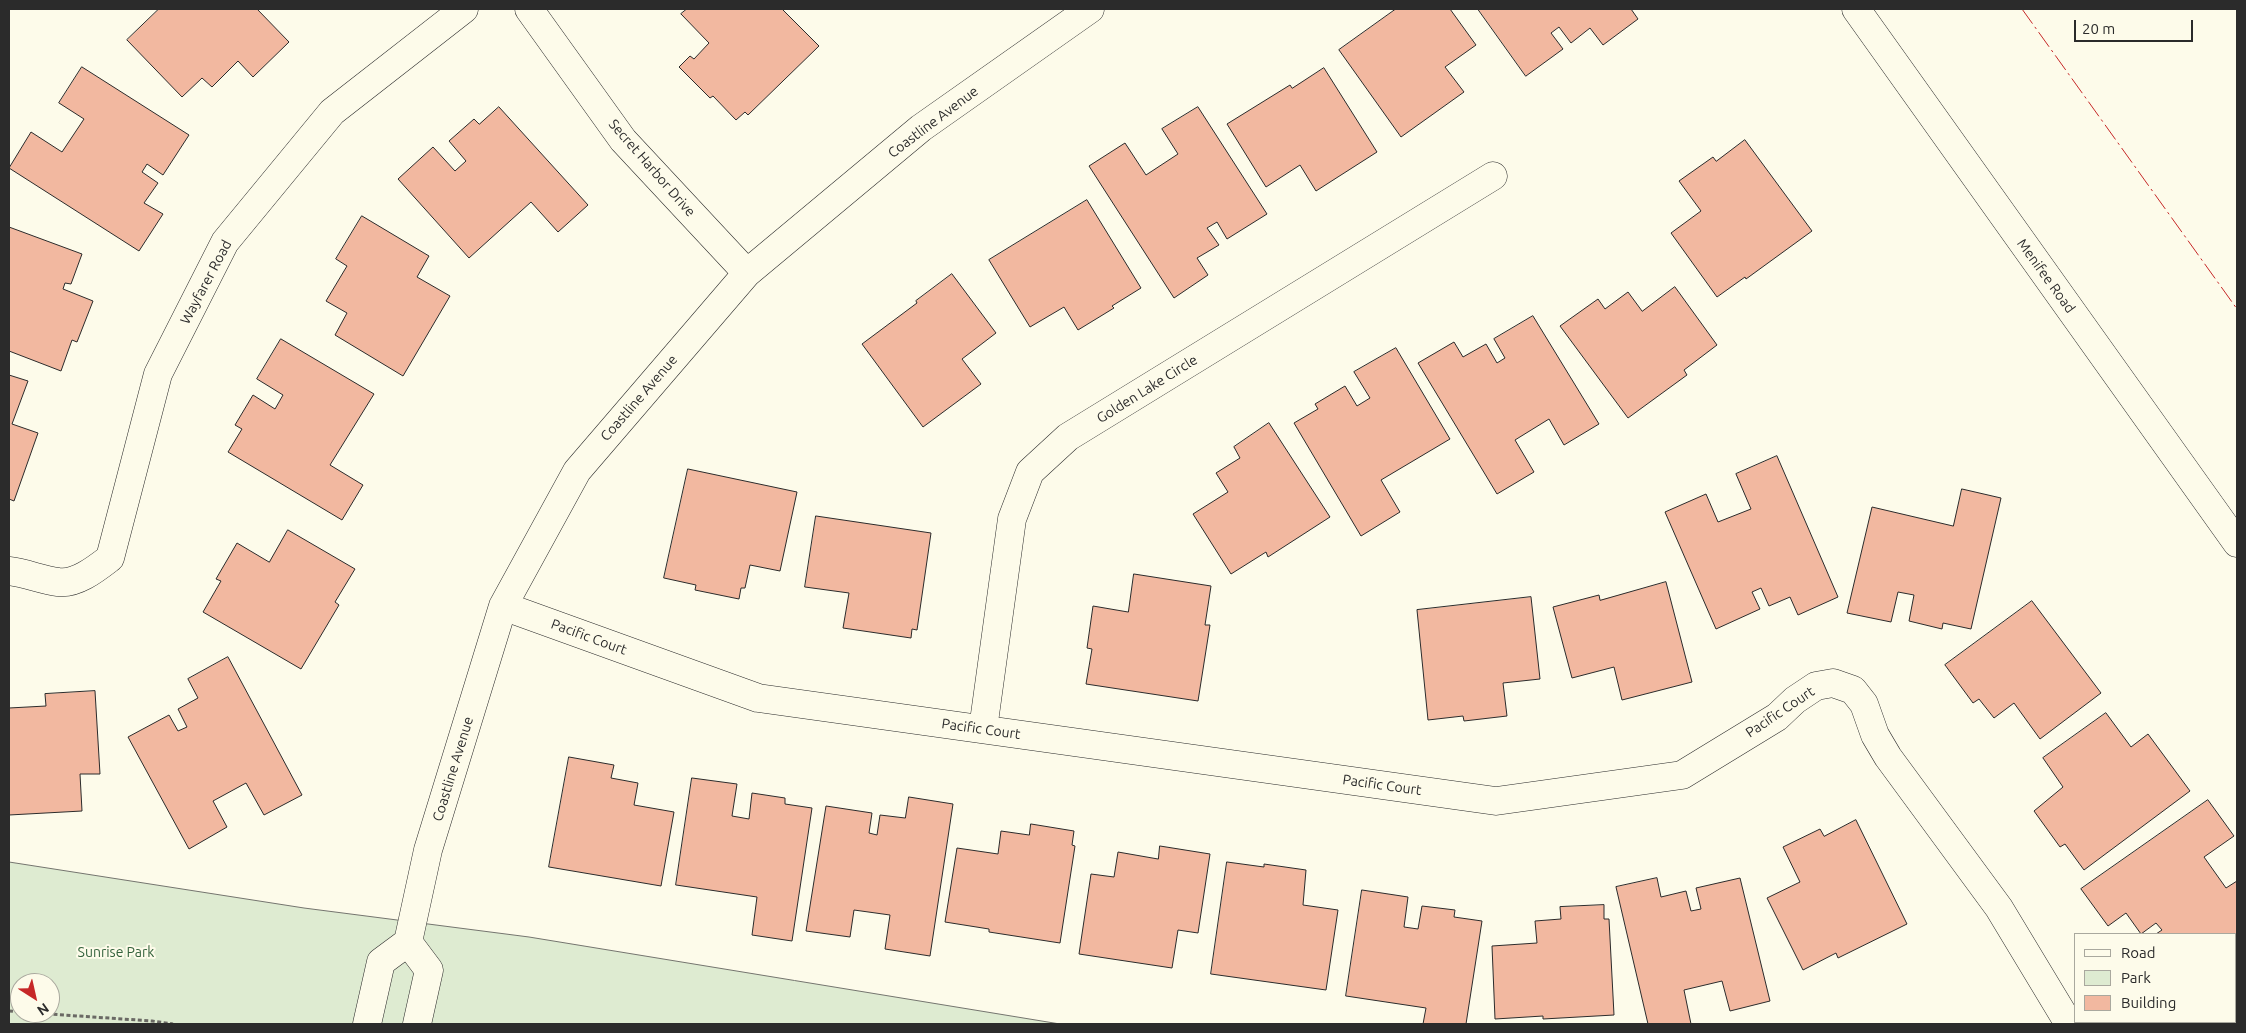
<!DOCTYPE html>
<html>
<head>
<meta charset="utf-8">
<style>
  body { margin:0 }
  #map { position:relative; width:2246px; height:1033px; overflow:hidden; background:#fdfbea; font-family:Ubuntu,sans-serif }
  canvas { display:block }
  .frame { position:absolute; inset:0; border:10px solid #2b2b2b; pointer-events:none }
  .legend { position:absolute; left:2074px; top:933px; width:162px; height:90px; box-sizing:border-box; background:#fdfbea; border:1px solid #a9a89e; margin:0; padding:6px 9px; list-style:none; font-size:15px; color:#2b2b2b }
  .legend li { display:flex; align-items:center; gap:10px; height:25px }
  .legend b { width:25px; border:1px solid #a9a89e }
  .north { position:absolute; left:10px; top:973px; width:50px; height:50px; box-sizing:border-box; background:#fdfbea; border:1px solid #a9a89e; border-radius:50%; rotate:145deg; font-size:14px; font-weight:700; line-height:20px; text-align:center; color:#2b2b2b }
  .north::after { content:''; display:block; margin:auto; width:18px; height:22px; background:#c62828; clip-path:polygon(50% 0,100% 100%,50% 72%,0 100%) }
  .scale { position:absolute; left:2074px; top:20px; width:119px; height:22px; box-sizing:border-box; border:2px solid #2b2b2b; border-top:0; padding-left:6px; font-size:15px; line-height:18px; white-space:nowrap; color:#2b2b2b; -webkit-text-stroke:4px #fdfbea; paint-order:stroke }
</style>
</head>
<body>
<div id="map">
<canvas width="2246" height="1033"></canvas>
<div class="frame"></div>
<ul class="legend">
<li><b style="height:6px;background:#fdfbea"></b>Road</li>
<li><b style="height:14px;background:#deebd1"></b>Park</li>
<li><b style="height:14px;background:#f2b8a0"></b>Building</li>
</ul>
<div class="north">N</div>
<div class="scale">20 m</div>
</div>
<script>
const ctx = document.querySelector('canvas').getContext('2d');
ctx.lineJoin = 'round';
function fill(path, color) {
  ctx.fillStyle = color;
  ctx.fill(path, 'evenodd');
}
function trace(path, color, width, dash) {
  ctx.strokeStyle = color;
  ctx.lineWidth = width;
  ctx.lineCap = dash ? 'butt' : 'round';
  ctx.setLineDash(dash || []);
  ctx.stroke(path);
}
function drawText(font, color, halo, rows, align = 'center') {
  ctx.font = font + ' Ubuntu,sans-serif';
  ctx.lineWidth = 4;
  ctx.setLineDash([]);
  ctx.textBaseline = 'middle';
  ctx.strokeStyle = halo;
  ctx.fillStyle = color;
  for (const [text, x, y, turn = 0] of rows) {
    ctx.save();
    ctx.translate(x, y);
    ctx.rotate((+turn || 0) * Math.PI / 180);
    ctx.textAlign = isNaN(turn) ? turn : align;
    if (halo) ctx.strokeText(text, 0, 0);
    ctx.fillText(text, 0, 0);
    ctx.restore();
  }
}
const green = new Path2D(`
  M9,862L304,908L529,937L1060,1024H9ZM20,983H50V1013H20Z`);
const building = new Path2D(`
  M159,9H257L289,42L253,77L238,61L212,87L202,78L182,97L127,40Z
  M687,9H782L819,46L748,115L745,112L736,120L713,96L710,98L679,67L690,56L694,59L709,43L681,14Z
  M1396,9H1450L1476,45L1445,67L1464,92L1401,137L1339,50Z
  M1478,9H1631L1638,19L1603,45L1590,28L1571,43L1559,27L1551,33L1563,49L1526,76Z
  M82,67L189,135L163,175L147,164L142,172L158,183L144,203L163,214L139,251L9,168L31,132L62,152L84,119L59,103Z
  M1324,68L1377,152L1316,191L1300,165L1266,187L1227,124L1290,85L1292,88Z
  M499,107L588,205L558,232L531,202L469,258L398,179L433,147L455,171L466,161L449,141L474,119L479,124Z
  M1198,107L1267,214L1227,239L1217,222L1207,228L1219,245L1197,258L1208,275L1174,298L1089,166L1125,143L1146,175L1178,154L1162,129Z
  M1745,140L1812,231L1746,279L1745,277L1717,297L1671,233L1701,211L1679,181L1713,157L1716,161Z
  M1087,200L1141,288L1112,306L1114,308L1078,330L1064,307L1030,327L989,260Z
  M362,216L429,256L417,277L450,296L403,376L335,335L347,313L326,301L347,266L336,259Z
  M9,227L82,254L71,284L65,283L63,289L93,301L77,342L72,340L61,371L9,351Z
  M952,274L996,333L962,359L981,384L923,427L862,344L917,303L916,301Z
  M1675,287L1717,345L1684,370L1687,375L1628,418L1560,326L1598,299L1605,309L1628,292L1642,311Z
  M1533,316L1599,424L1564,445L1549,419L1515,440L1534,472L1497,494L1418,363L1454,342L1463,357L1486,344L1497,363L1505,358L1494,339Z
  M281,339L374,394L330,465L363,485L342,520L228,452L242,429L235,425L253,395L275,409L283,395L257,379Z
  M1396,348L1450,439L1381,480L1400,512L1361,536L1294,423L1318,409L1315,404L1345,386L1357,406L1370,398L1354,372Z
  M9,375L28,381L12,424L38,433L14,501L9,499Z
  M1269,423L1330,517L1268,557L1266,552L1231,574L1193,514L1228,492L1216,473L1240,458L1234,447Z
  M1777,456L1838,597L1798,615L1790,597L1769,606L1761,588L1752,592L1760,609L1716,629L1665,512L1706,494L1718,522L1751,509L1736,474Z
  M688,469L797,492L780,571L750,565L745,588H741L739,599L695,590L696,585L664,578Z
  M1962,489L2001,498L1971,629L1943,623L1942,629L1909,621L1914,595L1898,592L1891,622L1847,613L1872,507L1953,526Z
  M816,516L931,533L917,630L912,629L911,638L843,628L849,593L805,587Z
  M288,530L355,569L335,602L339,605L301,669L203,612L221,581L216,579L237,543L269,562Z
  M1134,574L1211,586L1205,625H1210L1198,701L1086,684L1092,649L1087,648L1093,606L1128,612Z
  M1666,582L1692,682L1622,700L1614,667L1572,678L1553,607L1599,595L1600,600Z
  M1531,597L1540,679L1503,683L1507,716L1464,721L1463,716L1428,720L1417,610Z
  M2032,601L2101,693L2040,739L2014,703L1994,718L1979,699L1973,703L1945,665Z
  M228,657L302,795L264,815L246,783L213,801L227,827L189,849L128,737L169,715L178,731L187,727L178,709L198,698L188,679Z
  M95,691L100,774H80L82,811L9,815V708L46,706L45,694Z
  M2106,713L2131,747L2148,734L2190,791L2084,870L2065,844L2060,847L2034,811L2063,787L2043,758Z
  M569,757L614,765L611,778L638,783L634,805L674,812L661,886L549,867Z
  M692,778L737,784L732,816L749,819L752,793L785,798V804L812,808L792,941L752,935L757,897L676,885Z
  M909,797L953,804L930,956L885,949L890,915L854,910L850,937L806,931L826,806L872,813L869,833L877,835L880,815L905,818Z
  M2208,800L2234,836L2204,857L2226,888L2237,881V933L2235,935L2156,934L2162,930L2156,923L2141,934L2126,913L2108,926L2081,889Z
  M1856,820L1907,924L1838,958L1836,953L1803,970L1767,898L1800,882L1783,847L1820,829L1824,836Z
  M1031,824L1074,831L1072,845L1075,846L1060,943L989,932V929L945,922L957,848L998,854L1001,831L1029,835Z
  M1160,846L1210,854L1198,933L1178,930L1172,968L1079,954L1091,874L1114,877L1118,852L1158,859Z
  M1227,862L1264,867V864L1306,870L1303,905L1338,910L1326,990L1211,974Z
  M1657,878L1661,897L1686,891L1691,911L1701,909L1696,888L1740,878L1770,1001L1730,1011L1722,981L1684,990L1691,1024H1648L1616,887Z
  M1362,890L1408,897L1404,927L1418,929L1422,906L1455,910L1454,917L1482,921L1466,1024H1423L1426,1008L1346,996Z
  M1604,905V919H1609L1614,1015L1543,1019V1016L1495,1019L1492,946L1537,943L1535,921L1561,919L1560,907Z
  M2237,946V1024H2235L2233,1022H2235V948Z
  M2194,1022H2212L2209,1024H2196Z`);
const path = new Path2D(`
  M9,1011L20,1012
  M34,1013L152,1021L173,1024`);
const minor = new Path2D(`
  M529,9L623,140L747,273
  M9,571C26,573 42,580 58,582C76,585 97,568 110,558L158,374L225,242L332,112L464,9
  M503,606L758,698L1496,801L1682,775L1777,717L1795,700L1816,686L1833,683L1853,690L1864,704L1875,735L1888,757L1999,908L2069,1024
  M983,729L1012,519L1030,472L1068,437L1493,176
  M408,942L429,970L417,1024
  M367,1024L381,962L408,942L428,850L503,606L577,471L747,273L921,128L1090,9`);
const major = new Path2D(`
  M1856,9L2237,543`);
const power = new Path2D(`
  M2022,9L2237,309`);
const streetNames = [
  ["Coastline Avenue",933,122,-37],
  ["Secret Harbor Drive",652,168,49],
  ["Menifee Road",2046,276,54],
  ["Wayfarer Road",206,282,-62],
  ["Golden Lake Circle",1147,389,-32],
  ["Coastline Avenue",639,398,-49],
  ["Pacific Court",589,637,20],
  ["Pacific Court",1780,712,-34],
  ["Pacific Court",981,729,8],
  ["Coastline Avenue",453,769,-73],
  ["Pacific Court",1382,785,8]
];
const parkNames = [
  ["Sunrise Park",116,952]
];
fill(green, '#deebd1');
trace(green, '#74746e', 1);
fill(building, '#f2b8a0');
trace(building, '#2b2b2b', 1);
trace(minor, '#2b2b2b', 29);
trace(major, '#2b2b2b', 29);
trace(path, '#6a6964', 3, [4, 2.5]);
trace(minor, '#fdfbea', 28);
trace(major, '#fdfbea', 28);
trace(power, '#c62828', 1, [18, 4, 2.5, 4]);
drawText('14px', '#2b2b2b', '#fdfbea', streetNames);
drawText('14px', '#34623c', '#fdfbea', parkNames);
</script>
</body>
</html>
